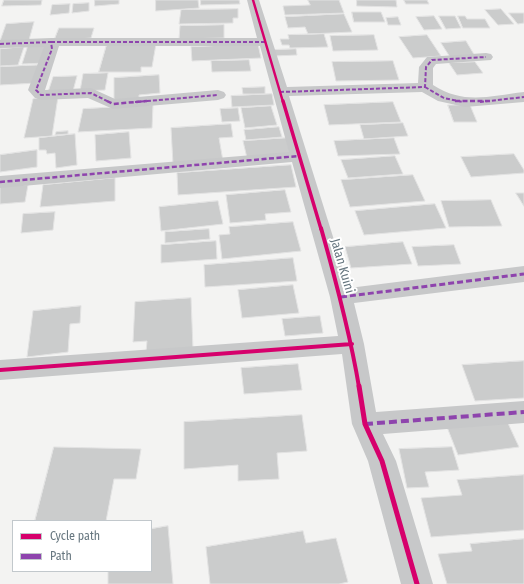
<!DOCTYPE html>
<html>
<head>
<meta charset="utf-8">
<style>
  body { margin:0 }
  #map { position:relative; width:524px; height:584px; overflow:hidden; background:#f3f3f2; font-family:"Fira Sans Condensed",sans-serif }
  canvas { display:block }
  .legend { position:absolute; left:12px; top:520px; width:140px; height:52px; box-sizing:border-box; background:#fff; border:1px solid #c2c8cc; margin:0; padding:5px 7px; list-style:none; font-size:12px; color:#66767f }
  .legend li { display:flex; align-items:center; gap:8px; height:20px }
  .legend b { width:20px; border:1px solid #c2c8cc }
</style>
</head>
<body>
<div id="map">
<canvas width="524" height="584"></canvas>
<ul class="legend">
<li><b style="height:5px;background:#d6006c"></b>Cycle path</li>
<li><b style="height:5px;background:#8e44ad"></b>Path</li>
</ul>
</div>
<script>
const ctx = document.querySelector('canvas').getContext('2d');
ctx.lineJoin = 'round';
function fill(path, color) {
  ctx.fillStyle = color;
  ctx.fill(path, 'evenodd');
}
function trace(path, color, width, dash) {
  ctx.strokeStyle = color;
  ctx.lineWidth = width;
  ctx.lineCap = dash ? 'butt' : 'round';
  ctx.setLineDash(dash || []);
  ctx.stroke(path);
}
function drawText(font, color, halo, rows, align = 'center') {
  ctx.font = font + ' "Fira Sans Condensed",sans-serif';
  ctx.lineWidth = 4;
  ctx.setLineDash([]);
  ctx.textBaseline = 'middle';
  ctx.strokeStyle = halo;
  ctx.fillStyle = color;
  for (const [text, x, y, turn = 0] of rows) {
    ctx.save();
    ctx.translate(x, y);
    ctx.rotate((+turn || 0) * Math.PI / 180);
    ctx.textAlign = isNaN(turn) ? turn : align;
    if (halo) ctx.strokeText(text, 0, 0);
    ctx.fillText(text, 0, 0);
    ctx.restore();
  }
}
const building = new Path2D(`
  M4,0H42L41,5L2,6Z
  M95,0H119V4L95,6Z
  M156,0H198L199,8L156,11Z
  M201,0H239L240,4L201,5Z
  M308,0H339L344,13L285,15L283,6L310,5Z
  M357,0H396L397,7L357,6Z
  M404,0H427L429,4H406Z
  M89,3V11L72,13L73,4Z
  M70,4L69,13L50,15L52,5Z
  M238,9V18H233V23L179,24L181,10Z
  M501,9L514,24L498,25L485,10Z
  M352,12H381L385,22H354Z
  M509,13H524V23L518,24Z
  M344,14L352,32L308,34L305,27L288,28L285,17Z
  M434,16L442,29L424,30L416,17Z
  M439,16H455L461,28L446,29Z
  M458,16H465L467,19H485L490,28H463Z
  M398,17L401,25H388L386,18Z
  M34,22L29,40L0,41L6,24Z
  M224,25V38L179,39L180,26Z
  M59,28H94L91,38L54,41Z
  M324,34L328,47L290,48L289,45H282L280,39H289L288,35Z
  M374,35L378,50L333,51L330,36Z
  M427,35L441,56L413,58L399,37Z
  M466,41L475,56L450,57L441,43Z
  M50,44L45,63L22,64L28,45Z
  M107,44H156L152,67H141V72H99Z
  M258,44L261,58L192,61L191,47Z
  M24,47L18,65L0,66V49Z
  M296,49L297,55L274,56L273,50Z
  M249,60L251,71L212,72L211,61Z
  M393,61L399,80L336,81L332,62Z
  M475,62L483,73L457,75L449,63Z
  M41,65L37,83L0,85V67Z
  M108,73L105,90L80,91L83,74Z
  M159,75L160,93L139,95V99L114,101V78Z
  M77,76L73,91L48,92L53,77Z
  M265,87V94H243L242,88Z
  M272,94L274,105L232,107L231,96Z
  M58,97L52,136L24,138L33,99Z
  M393,102L401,122L329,125L324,105Z
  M153,105L152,128L78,132L83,109Z
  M448,105H470L477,122H454Z
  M271,106L277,125L245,128L241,108Z
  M238,108L240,121L222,122L220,109Z
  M403,123L408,136L364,139L360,125Z
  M231,124L233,137L219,138L223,161L173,164L171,128Z
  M279,127L282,137L246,140L244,130Z
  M68,131V134L55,135L56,132Z
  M129,132L131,158L96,161L95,135Z
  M75,134L77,165L56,168L55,153L47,154L46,150H39V138Z
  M287,138L292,154L247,158L243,141Z
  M394,138L400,154L338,156L334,141Z
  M37,150V167L0,172V155Z
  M514,154L524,170V173L471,177L461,157Z
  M395,156L403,174L348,178L341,160Z
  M291,165L296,187L178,195L177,173Z
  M413,175L425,201L350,207L341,180Z
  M115,178V201L40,207L43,185Z
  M28,185L25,202L0,204V187Z
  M285,190L291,212L265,214L266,220L230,223L226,195Z
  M516,193H524V206Z
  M491,200L502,226L449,227L441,201Z
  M218,201L223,224L161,231L159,207Z
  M435,204L446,228L364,235L355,211Z
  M55,212L53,230L21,233L23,214Z
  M293,222L301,251L222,259L219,235L230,234L229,227Z
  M209,229L210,239L165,243V232Z
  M216,241L217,259L161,263V245Z
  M403,242L412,264L351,268L345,247Z
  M454,245L461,264L418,266L412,247Z
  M293,258L297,281L205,287L204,265Z
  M293,285L299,313L242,318L238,290Z
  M191,298L193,349L146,352L147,341L133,342L135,302Z
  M81,306L80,323L70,324L68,352L27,357L33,311Z
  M320,316L323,333L285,336L282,319Z
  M524,361V398L475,401L462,365Z
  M298,364L302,390L244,394L241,368Z
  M302,415L307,451L277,453L279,479L238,481V465L184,469V422Z
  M506,419L519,447L458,455L447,427Z
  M54,447L141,449L136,479H114L106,521H35Z
  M452,447L459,470L425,472L429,487L407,488L399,449Z
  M524,475V530L431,537L421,498L462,495L457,480Z
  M168,526L173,584H108V571H151V529Z
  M303,531L306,543L336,538L348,582L339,584H210L206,547Z
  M524,539V584H447L438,554L472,551L470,544Z`);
const minor = new Path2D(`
  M247,0H259L287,87L418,83L419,67L427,57L486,53L491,54L493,57L491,60L436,64L433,68V85C464,105 489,96 524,92V102L465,107L438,101L422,92L289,96L349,288L524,266V282L354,303L364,344L376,412L524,401V423L383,434L396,461L433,584H401L368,461L352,424L342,354L0,380V360L338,336L330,297L292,162L0,188V176L289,152L260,46H59L45,90L91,88L115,99L218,90L224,92L226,95L224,98L218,100L113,109L88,98L41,100L35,98L28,90L44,47L0,48V40L51,38H257Z`);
const quietFar3 = new Path2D(`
  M51,42H265
  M0,44L51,42L52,49L36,90L41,95L91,93L109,102
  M425,87L444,98L463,102
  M280,92L425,87L426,67L432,60L486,57
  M135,102L218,95
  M480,102L524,97`);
const quietFar2 = new Path2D(`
  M107,101L113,104L147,101
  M455,101H491
  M0,182L299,156`);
const quietFar1 = new Path2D(`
  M341,297L524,274`);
const quiet = new Path2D(`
  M365,424L524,412`);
const cyclewayFar3 = new Path2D(`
  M253,0L283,102`);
const cyclewayFar2 = new Path2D(`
  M283,101L321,229`);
const cyclewayFar1 = new Path2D(`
  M321,228C336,281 350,333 359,387
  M0,370L352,344`);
const cycleway = new Path2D(`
  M359,386L365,424L382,461L417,584`);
const streetNames = [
  ["Jalan Kuini",342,266,74]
];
fill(building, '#cbcccc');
trace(building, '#e2e2e2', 1);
fill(minor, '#c7c8c9');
trace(quietFar3, '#8e44ad', 2, [4, 2]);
trace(quietFar2, '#8e44ad', 2.5, [5, 2.5]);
trace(quietFar1, '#8e44ad', 3, [6, 3]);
trace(quiet, '#8e44ad', 4, [8, 4]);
trace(cyclewayFar3, '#d6006c', 2.5);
trace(cyclewayFar2, '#d6006c', 3.5);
trace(cyclewayFar1, '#d6006c', 4);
trace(cycleway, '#d6006c', 5);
drawText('13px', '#66767f', '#fff', streetNames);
</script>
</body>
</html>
